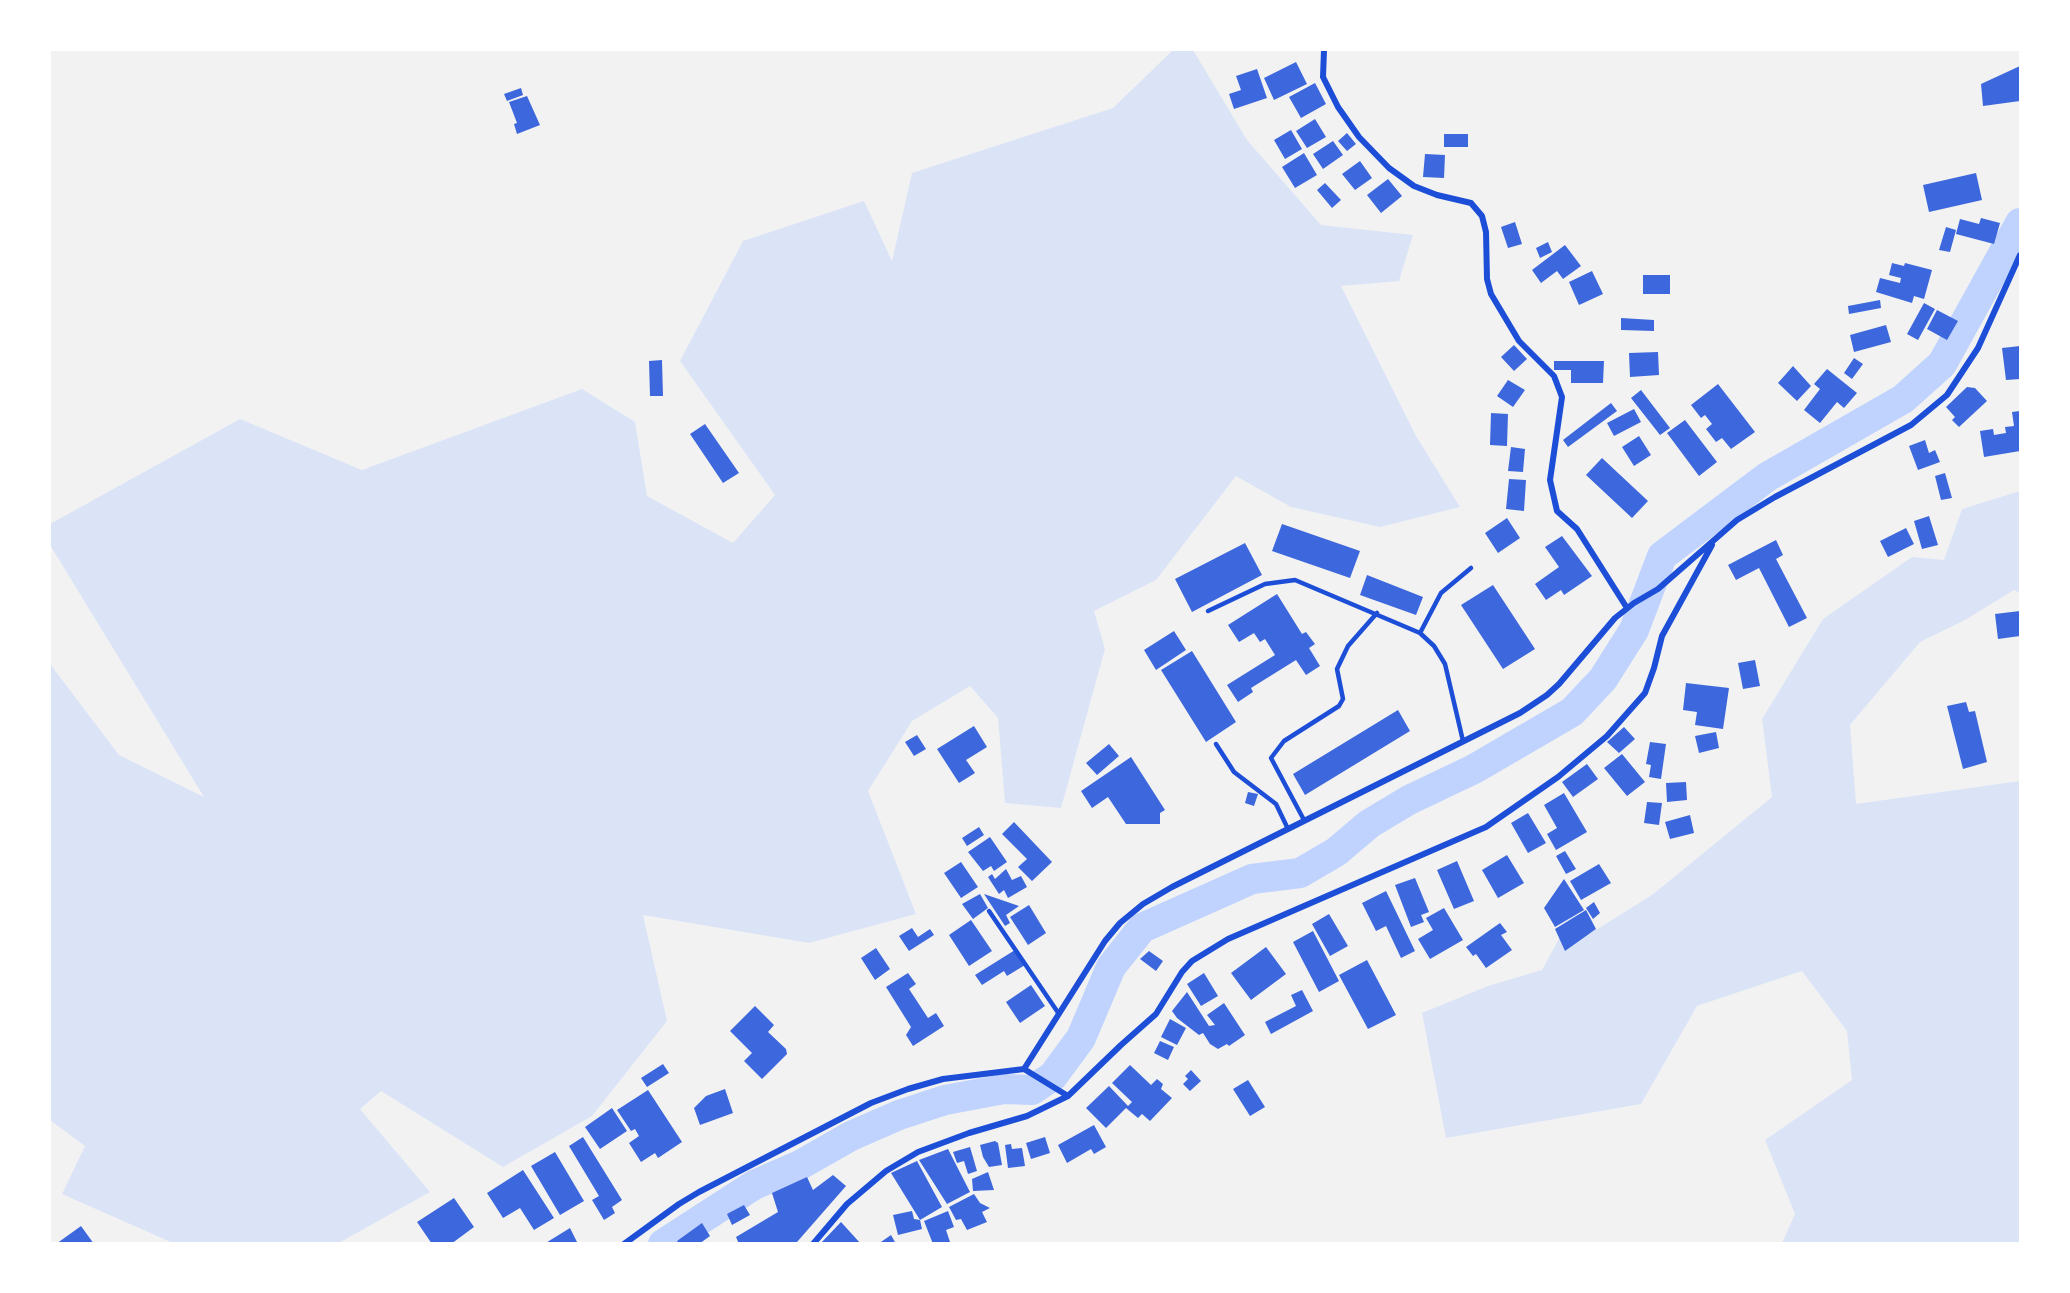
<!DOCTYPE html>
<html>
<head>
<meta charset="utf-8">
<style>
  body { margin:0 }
  #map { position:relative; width:2070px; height:1293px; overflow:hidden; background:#f2f2f2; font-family:"Golos Text",sans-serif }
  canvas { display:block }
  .frame { position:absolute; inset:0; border:51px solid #fff; pointer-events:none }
</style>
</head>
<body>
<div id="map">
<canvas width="2070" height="1293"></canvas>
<div class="frame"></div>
</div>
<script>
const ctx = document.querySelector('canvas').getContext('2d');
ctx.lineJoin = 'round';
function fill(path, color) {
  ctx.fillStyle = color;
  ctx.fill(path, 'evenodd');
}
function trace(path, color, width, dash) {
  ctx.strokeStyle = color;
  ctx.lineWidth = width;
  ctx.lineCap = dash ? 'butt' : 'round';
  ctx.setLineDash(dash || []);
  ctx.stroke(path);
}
const green = new Path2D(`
  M1173,50H1193L1247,140L1321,225L1413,235L1399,281L1341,286L1416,436L1460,507L1380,527L1291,507L1236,476L1156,580L1094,611L1105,649L1061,808L1005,803L998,718L970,686L912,721L868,791L916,914L809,943L643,915L667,1021L592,1116L503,1167L381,1091L360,1109L430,1192L337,1244L173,1243L62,1194L85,1146L50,1120V664L119,755L204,797L50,545V524L240,419L362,470L582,389L635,422L647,496L733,543L775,495L680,361L743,241L864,201L892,261L912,173L1113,108Z
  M2020,491V593L2014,590L1965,620L1920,642L1850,725L1856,804L2020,781V1243H1782L1795,1214L1765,1140L1852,1080L1847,1031L1802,971L1697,1006L1641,1104L1446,1138L1422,1013L1488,986L1542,970L1574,911L1591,933L1652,895L1772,797L1762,719L1823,619L1912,557L1944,560L1962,509Z`);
const river = new Path2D(`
  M663,1244L754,1185L800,1165L851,1136L899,1115L945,1100L1004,1089L1032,1090L1053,1076L1081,1038L1111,967L1142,928L1252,879L1300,873L1336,852L1369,824L1409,800L1474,769L1572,712L1603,679L1634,630L1662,556L1767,477L1903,399L1942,364L2020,223`);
const building = new Path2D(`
  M1296,62L1307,84L1274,100L1264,78Z
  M2020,66V101L1983,106L1981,84Z
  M1257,69L1267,98L1234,109L1229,94L1241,90L1236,76Z
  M1315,83L1326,104L1301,118L1289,97Z
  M521,88L523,95L507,101L504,94Z
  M527,96L540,125L517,134L514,124L517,123L509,102Z
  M1315,119L1326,137L1307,148L1296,131Z
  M1291,130L1302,149L1285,159L1274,140Z
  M1347,133L1356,144L1347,151L1338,141Z
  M1444,134H1468V147H1444Z
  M1333,141L1343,155L1323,169L1313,154Z
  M1304,153L1317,175L1295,188L1282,167Z
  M1425,154L1445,155L1444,178L1423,177Z
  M1360,161L1372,178L1355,190L1342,174Z
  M1976,173L1982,200L1929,212L1923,185Z
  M1388,179L1402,196L1381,213L1367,195Z
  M1325,183L1341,200L1332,208L1317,190Z
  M1981,218L2000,223L1994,244L1956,234L1960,219L1979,224Z
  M1515,222L1522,244L1508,248L1501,227Z
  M1946,227L1956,230L1950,252L1939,250Z
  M1548,242L1552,252L1540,258L1536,248Z
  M1565,245L1581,266L1563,279L1557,271L1541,283L1532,270Z
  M1892,263L1904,266L1905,263L1932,270L1924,299L1914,296L1912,303L1876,292L1880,278L1900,283L1901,278L1889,275Z
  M1592,271L1603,294L1579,305L1569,282Z
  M1643,275H1670V294H1643Z
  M1880,300L1881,308L1849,314L1848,306Z
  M1924,303L1935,309L1918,340L1907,334Z
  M1937,310L1958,321L1947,340L1927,329Z
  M1621,318L1654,320V331L1621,330Z
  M1886,325L1891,342L1854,352L1850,335Z
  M1514,345L1527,359L1514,371L1501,357Z
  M2020,346V379L2006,380L2002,348Z
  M1658,352L1659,375L1630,377L1629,353Z
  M1854,358L1863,364L1852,379L1844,373Z
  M662,360L663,396H650L649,361Z
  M1554,361H1604L1603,383H1571V370H1554Z
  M1793,366L1811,386L1797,401L1778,383Z
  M1827,369L1857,393L1844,408L1837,402L1820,423L1804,410L1820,389L1814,384Z
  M1508,380L1525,390L1513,407L1497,396Z
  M1718,384L1755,432L1731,449L1722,438L1716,442L1706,429L1712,424L1705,415L1701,418L1691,405Z
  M1967,387L1975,388L1987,401L1959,427L1952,420L1955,417L1946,407Z
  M1641,390L1670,428L1660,435L1631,398Z
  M1611,403L1617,411L1568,447L1563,440Z
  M1634,409L1641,422L1614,436L1607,423Z
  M2020,411V451L1984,457L1980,431L1993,429L1994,435L2006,433L2005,427L2014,426L2012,412Z
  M1491,413L1508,414L1507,446L1490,445Z
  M1685,420L1717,462L1699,476L1667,433Z
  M705,424L739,473L723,483L690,434Z
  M1639,436L1651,455L1634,466L1622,447Z
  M1925,440L1929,453L1935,450L1940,462L1918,470L1909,446Z
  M1511,447L1525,449L1523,472L1508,471Z
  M1602,458L1648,501L1632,518L1586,475Z
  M1945,473L1952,498L1941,500L1935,476Z
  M1509,479L1526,480L1524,511L1506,509Z
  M1929,516L1938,545L1922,549L1914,521Z
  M1507,518L1520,538L1498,553L1485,533Z
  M1282,524L1360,551L1350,578L1272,551Z
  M1906,528L1914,544L1888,557L1880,541Z
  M1562,536L1592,576L1564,595L1561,590L1546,600L1535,584L1559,567L1545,547Z
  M1776,540L1783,555L1776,559L1807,618L1789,627L1759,568L1736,580L1728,565Z
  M1245,543L1262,575L1192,612L1175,579Z
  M1367,575L1423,597L1416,615L1360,595Z
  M1493,585L1535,649L1503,669L1461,605Z
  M1277,594L1302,634L1306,632L1315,644L1309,648L1320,666L1306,675L1296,660L1251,688L1253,692L1238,702L1227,685L1275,655L1265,639L1260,642L1254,633L1239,642L1228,625Z
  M2020,611V636L1998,639L1995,614Z
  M1174,631L1186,650L1156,670L1144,650Z
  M1192,651L1236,722L1206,742L1161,670Z
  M1755,660L1760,686L1743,689L1738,663Z
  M1686,683L1729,688L1723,729L1695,725L1697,712L1683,710Z
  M1966,702L1969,712L1975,711L1987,762L1963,769L1947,706Z
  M1398,710L1410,731L1305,795L1293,774Z
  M974,726L987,747L966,760L975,773L959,783L937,749Z
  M1624,727L1635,739L1619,753L1607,742Z
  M1716,732L1719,748L1699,753L1695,736Z
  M917,735L926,749L914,756L905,742Z
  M1650,742L1666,744L1661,779L1649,777L1651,765L1646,764Z
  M1109,744L1119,756L1097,775L1086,763Z
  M1622,754L1645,782L1627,796L1604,768Z
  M1131,757L1165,810L1160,813V824H1126L1108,797L1092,808L1081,791Z
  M1587,764L1598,779L1573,797L1562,782Z
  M1686,782L1687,800L1667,802L1666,783Z
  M1248,792L1258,794L1254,806L1245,803Z
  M1564,793L1587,832L1556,850L1547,834L1557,828L1544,805Z
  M1647,802L1662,803L1659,825L1644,823Z
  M1528,813L1546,843L1528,853L1511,823Z
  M1690,815L1694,833L1670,839L1665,822Z
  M1014,822L1052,862L1032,881L1018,867L1027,859L1002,834Z
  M979,827L984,835L967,846L962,838Z
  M990,837L1007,862L994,871L991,866L983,871L968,852Z
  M1565,851L1576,869L1566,874L1556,856Z
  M1507,855L1524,883L1498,898L1482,870Z
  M1457,861L1474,901L1454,909L1437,870Z
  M961,862L978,887L961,898L944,873Z
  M1599,864L1611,883L1581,900L1570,881Z
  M1006,869L1012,880L1021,876L1027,887L1008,898L1004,890L999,894L988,877L992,874L995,879Z
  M1415,878L1429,912L1421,915L1424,922L1411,927L1395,885Z
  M1564,879L1584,910L1555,927L1544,908Z
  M1386,891L1415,951L1401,958L1386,926L1376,931L1362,903Z
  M980,894L988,908L973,919L962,904Z
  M984,894L1019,906L1006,915L1010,923L1005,926Z
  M1594,902L1600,913L1593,919L1586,908Z
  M1029,905L1046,933L1028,945L1010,917Z
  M1444,908L1463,940L1430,959L1418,939L1433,930L1426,918Z
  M1586,910L1596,929L1565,951L1555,929Z
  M1329,914L1348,946L1330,956L1312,924Z
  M971,920L992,951L969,966L949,935Z
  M1500,923L1507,932L1501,935L1512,950L1486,968L1476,954L1473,956L1466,947Z
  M912,928L918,937L930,929L934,935L909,951L899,936Z
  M1313,931L1339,981L1319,992L1293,942Z
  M1266,947L1286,974L1251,1000L1231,973Z
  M876,948L890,969L875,980L861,958Z
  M1015,950L1025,965L1007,976L1004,971L982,985L975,975Z
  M1149,951L1163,961L1156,971L1140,959Z
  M1367,960L1396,1015L1368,1029L1339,975Z
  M908,973L916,984L909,989L928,1018L936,1013L944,1026L913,1046L906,1035L911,1027L886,987Z
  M1204,973L1218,996L1201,1006L1187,984Z
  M1031,985L1045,1006L1020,1023L1006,1002Z
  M1302,990L1313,1011L1271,1034L1265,1022L1296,1006L1291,995Z
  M1187,992L1209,1026L1215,1025L1207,1015L1224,1003L1245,1035L1229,1046L1227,1044L1218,1049L1210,1044L1203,1033L1199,1035L1177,1018L1172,1011Z
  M755,1006L774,1025L768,1032L786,1049L787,1054L762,1079L744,1061L752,1053L730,1031Z
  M1170,1019L1186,1028L1177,1045L1161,1037Z
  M1160,1041L1174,1047L1168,1060L1154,1053Z
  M663,1064L669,1073L647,1087L641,1078Z
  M1130,1065L1151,1085L1157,1079L1163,1084L1161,1089L1172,1098L1150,1121L1142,1114L1138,1118L1126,1108L1106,1128L1086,1108L1109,1086L1128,1106L1132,1102L1112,1083Z
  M1191,1070L1201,1081L1190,1091L1183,1084L1188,1079L1185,1076Z
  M1248,1080L1265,1107L1250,1116L1233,1089Z
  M725,1089L733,1113L700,1125L694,1108L706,1096Z
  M648,1090L682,1142L658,1158L655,1153L641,1162L629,1143L639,1136L635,1129L631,1131L617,1110Z
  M612,1108L627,1131L600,1149L585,1127Z
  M1094,1125L1106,1147L1094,1154L1091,1149L1067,1163L1058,1145Z
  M583,1137L622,1200L612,1207L615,1213L604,1220L592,1200L599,1196L569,1146Z
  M1045,1137L1050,1153L1031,1159L1026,1143Z
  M995,1141L998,1143L1002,1165L989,1167L983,1157L980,1145Z
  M1011,1144L1012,1149L1022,1148L1025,1166L1008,1168L1005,1145Z
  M970,1147L977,1171L968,1174L964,1161L957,1163L953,1152Z
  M948,1149L970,1192L947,1204L919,1160Z
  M555,1152L584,1201L560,1215L531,1166Z
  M917,1161L942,1207L920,1220L891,1173Z
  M523,1170L554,1218L534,1230L520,1208L503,1218L487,1193Z
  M988,1172L994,1190L973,1191L972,1179Z
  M833,1175L846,1186L797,1242L739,1244L736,1237L778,1212L772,1193L807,1177L813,1190Z
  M974,1194L980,1203L990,1208L982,1212L987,1222L967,1230L961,1219L956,1220L949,1207Z
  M454,1198L474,1227L451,1244H432L417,1222Z
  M744,1205L750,1215L732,1225L727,1214Z
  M912,1211L914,1219L920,1220L922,1229L898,1235L893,1215Z
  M948,1211L954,1227L946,1230L950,1242L933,1244L924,1221Z
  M841,1222L861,1244H820Z
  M702,1223L710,1236L699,1244H679L677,1241Z
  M81,1226L94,1244H56Z
  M570,1228L578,1244H544Z
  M891,1235L896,1244H878Z`);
const service = new Path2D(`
  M1208,611L1265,584L1295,580L1420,633L1434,646L1445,664L1463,741
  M1420,633L1441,593L1471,568
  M1216,744L1234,772L1276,804L1288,829
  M1304,820L1271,758L1284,741L1339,706L1343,699L1337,669L1348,646L1377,613
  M989,911L1059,1014`);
const minor = new Path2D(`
  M1324,50L1323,77L1338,107L1359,137L1389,168L1414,186L1437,195L1471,203L1482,216L1486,232L1487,279L1491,294L1519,341L1554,376L1562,397L1550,480L1557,511L1577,529L1627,608
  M1024,1069L1068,1096
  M624,1244L679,1204L699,1192L871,1103L908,1089L943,1079L1024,1069L1105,941L1120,923L1143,904L1172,887L1520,713L1547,695L1559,684L1615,618L1634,603L1658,589L1737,520L1775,497L1911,425L1947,395L1978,348L2020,255
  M813,1244L847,1204L886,1171L918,1152L969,1133L1027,1116L1068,1096L1121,1045L1156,1014L1182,972L1192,961L1228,939L1486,827L1558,777L1607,736L1645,693L1654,668L1662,636L1712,545`);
fill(green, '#dbe4f7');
trace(river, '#bfd3fe', 30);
fill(building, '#3d67dc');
trace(service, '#1d4ed8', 4.5);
trace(minor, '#1d4ed8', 6);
</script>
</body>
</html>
